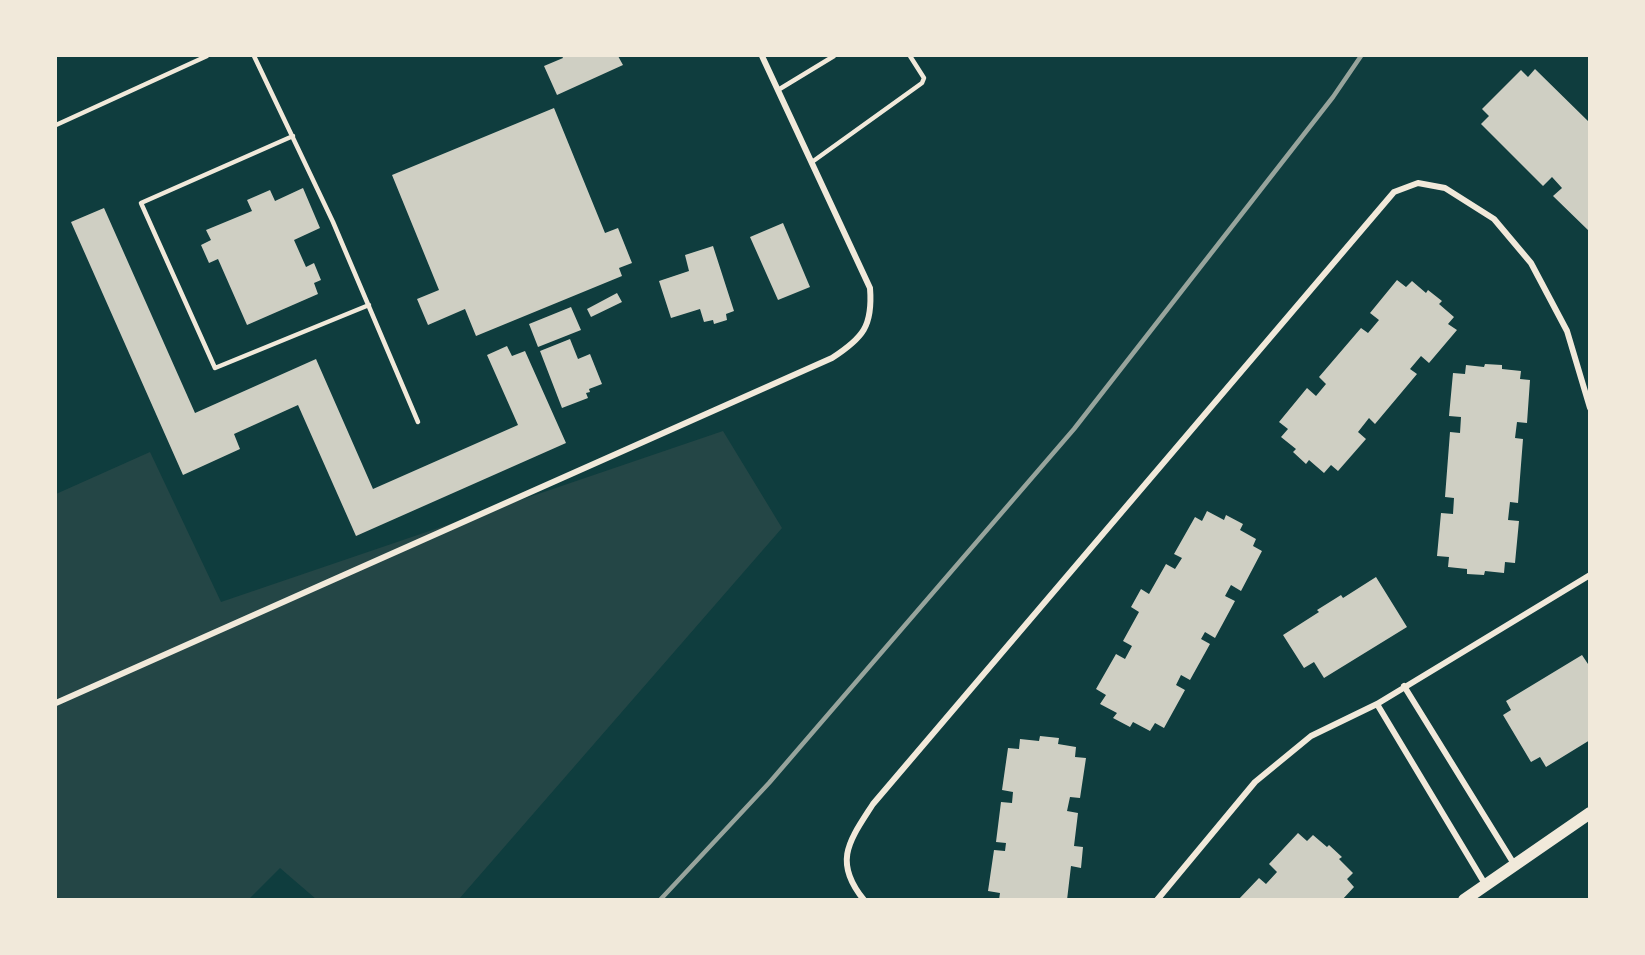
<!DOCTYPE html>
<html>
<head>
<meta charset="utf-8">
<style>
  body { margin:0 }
  #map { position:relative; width:1645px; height:955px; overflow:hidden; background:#0f3d3e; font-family:"Fira Sans Condensed",sans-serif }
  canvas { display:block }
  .frame { position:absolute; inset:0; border:57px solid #f1e9da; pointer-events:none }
</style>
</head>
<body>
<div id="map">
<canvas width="1645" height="955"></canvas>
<div class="frame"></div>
</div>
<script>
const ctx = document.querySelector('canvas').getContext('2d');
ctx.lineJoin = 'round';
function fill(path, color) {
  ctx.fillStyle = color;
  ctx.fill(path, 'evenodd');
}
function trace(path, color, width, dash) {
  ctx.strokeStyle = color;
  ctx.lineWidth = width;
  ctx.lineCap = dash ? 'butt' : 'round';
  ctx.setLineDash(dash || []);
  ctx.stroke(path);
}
const green = new Path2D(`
  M723,431L782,528L459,899H316L280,868L249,899L56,900V494L150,452L221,602Z`);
const building = new Path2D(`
  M562,56H618L623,65L557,95L544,66L563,58Z
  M1535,69L1590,123V232L1553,196L1562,188L1552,177L1543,186L1481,124L1489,116L1482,109L1521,70L1528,77Z
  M554,108L605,233L618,228L632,263L619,268L622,276L476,336L465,309L428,325L417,299L439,290L392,175Z
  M303,188L320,228L294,240L306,267L314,263L321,280L314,283L318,294L247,325L218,259L209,263L201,245L211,240L206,230L252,211L247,200L270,190L275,201Z
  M104,208L195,413L316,359L373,489L518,425L487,355L507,346L512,356L525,351L566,443L356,536L298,405L234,434L240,449L183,475L71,222Z
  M783,223L810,287L778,300L750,237Z
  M713,246L734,311L726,314L727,320L714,324L713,320L704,322L700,309L671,318L659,281L689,271L685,255Z
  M1397,280L1406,287L1412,281L1426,293L1428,290L1442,301L1439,304L1454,317L1448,324L1457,330L1429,363L1421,356L1410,369L1417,374L1375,424L1369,418L1358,432L1366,439L1338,471L1331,465L1324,473L1309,460L1306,464L1293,452L1296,449L1281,437L1288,429L1279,422L1307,388L1316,396L1326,384L1319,377L1361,328L1368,333L1379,320L1370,313Z
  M617,293L622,302L591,317L587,309Z
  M571,307L581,330L538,347L529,324Z
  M570,339L578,359L590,354L602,384L589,389L590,392L586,393L588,398L562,408L540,351Z
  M1485,364L1502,365V369L1521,371L1520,379L1530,380L1527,423L1517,422L1515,438L1523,439L1518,503L1510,502L1508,520L1519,521L1515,563L1505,562L1504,573L1485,571L1484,575L1467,574V569L1448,567L1449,557L1437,556L1441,513L1453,514L1454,498L1445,497L1450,432L1460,433L1461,417L1449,416L1453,373L1465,374L1466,365L1484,367Z
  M1207,511L1224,520L1226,515L1243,524L1240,530L1256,539L1253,546L1262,551L1241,591L1231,585L1225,596L1235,601L1215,638L1205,632L1201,639L1210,644L1190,680L1181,675L1176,685L1185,690L1164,728L1155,723L1150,731L1133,722L1130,727L1113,718L1117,713L1100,704L1106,695L1096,689L1116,654L1125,659L1132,646L1123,641L1139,612L1131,607L1141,589L1149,594L1166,564L1175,569L1182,558L1174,554L1195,517L1202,521Z
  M1376,577L1407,627L1324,678L1314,662L1304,668L1283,635L1319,612L1317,610L1341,595L1343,598Z
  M1582,655L1588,664L1590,663V740L1546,767L1540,757L1531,762L1503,715L1511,710L1506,701Z
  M1040,736L1059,738L1058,744L1076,747L1075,757L1086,758L1080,798L1070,797L1067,811L1078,813L1074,846L1083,847L1081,868L1071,866L1067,900H999L1000,893L988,891L994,850L1005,851L1006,843L996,842L1001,802L1012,803L1013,792L1002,790L1008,748L1019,749L1020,739L1039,741Z
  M1298,833L1307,841L1313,835L1327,847L1329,845L1342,857L1339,859L1353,873L1347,879L1354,887L1342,900H1238L1259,878L1266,884L1277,872L1269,864Z`);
const service = new Path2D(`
  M254,56L333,222L418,422
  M778,90L834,56
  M56,125L207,56
  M293,136L141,203L215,368L369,305
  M812,162L922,83L924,78L910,56`);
const minor = new Path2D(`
  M1404,686L1514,864
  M56,703L832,358C863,338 873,326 870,288L762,56
  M1377,704L1485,884
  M864,900C832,861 850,840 873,804L1394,192L1418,183L1445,188L1494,219L1531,263L1567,331L1590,408
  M1157,900L1255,782L1311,736L1377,704L1590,575`);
const secondary = new Path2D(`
  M1464,900L1590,813`);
const rail = new Path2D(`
  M660,900L769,783L1074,429L1333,97L1361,56`);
fill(green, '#244646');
fill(building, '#cfcfc3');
trace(service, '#f1e9da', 4.5);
trace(minor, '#f1e9da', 6);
trace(secondary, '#f1e9da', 12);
trace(rail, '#97a49c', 4.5);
</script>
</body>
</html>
